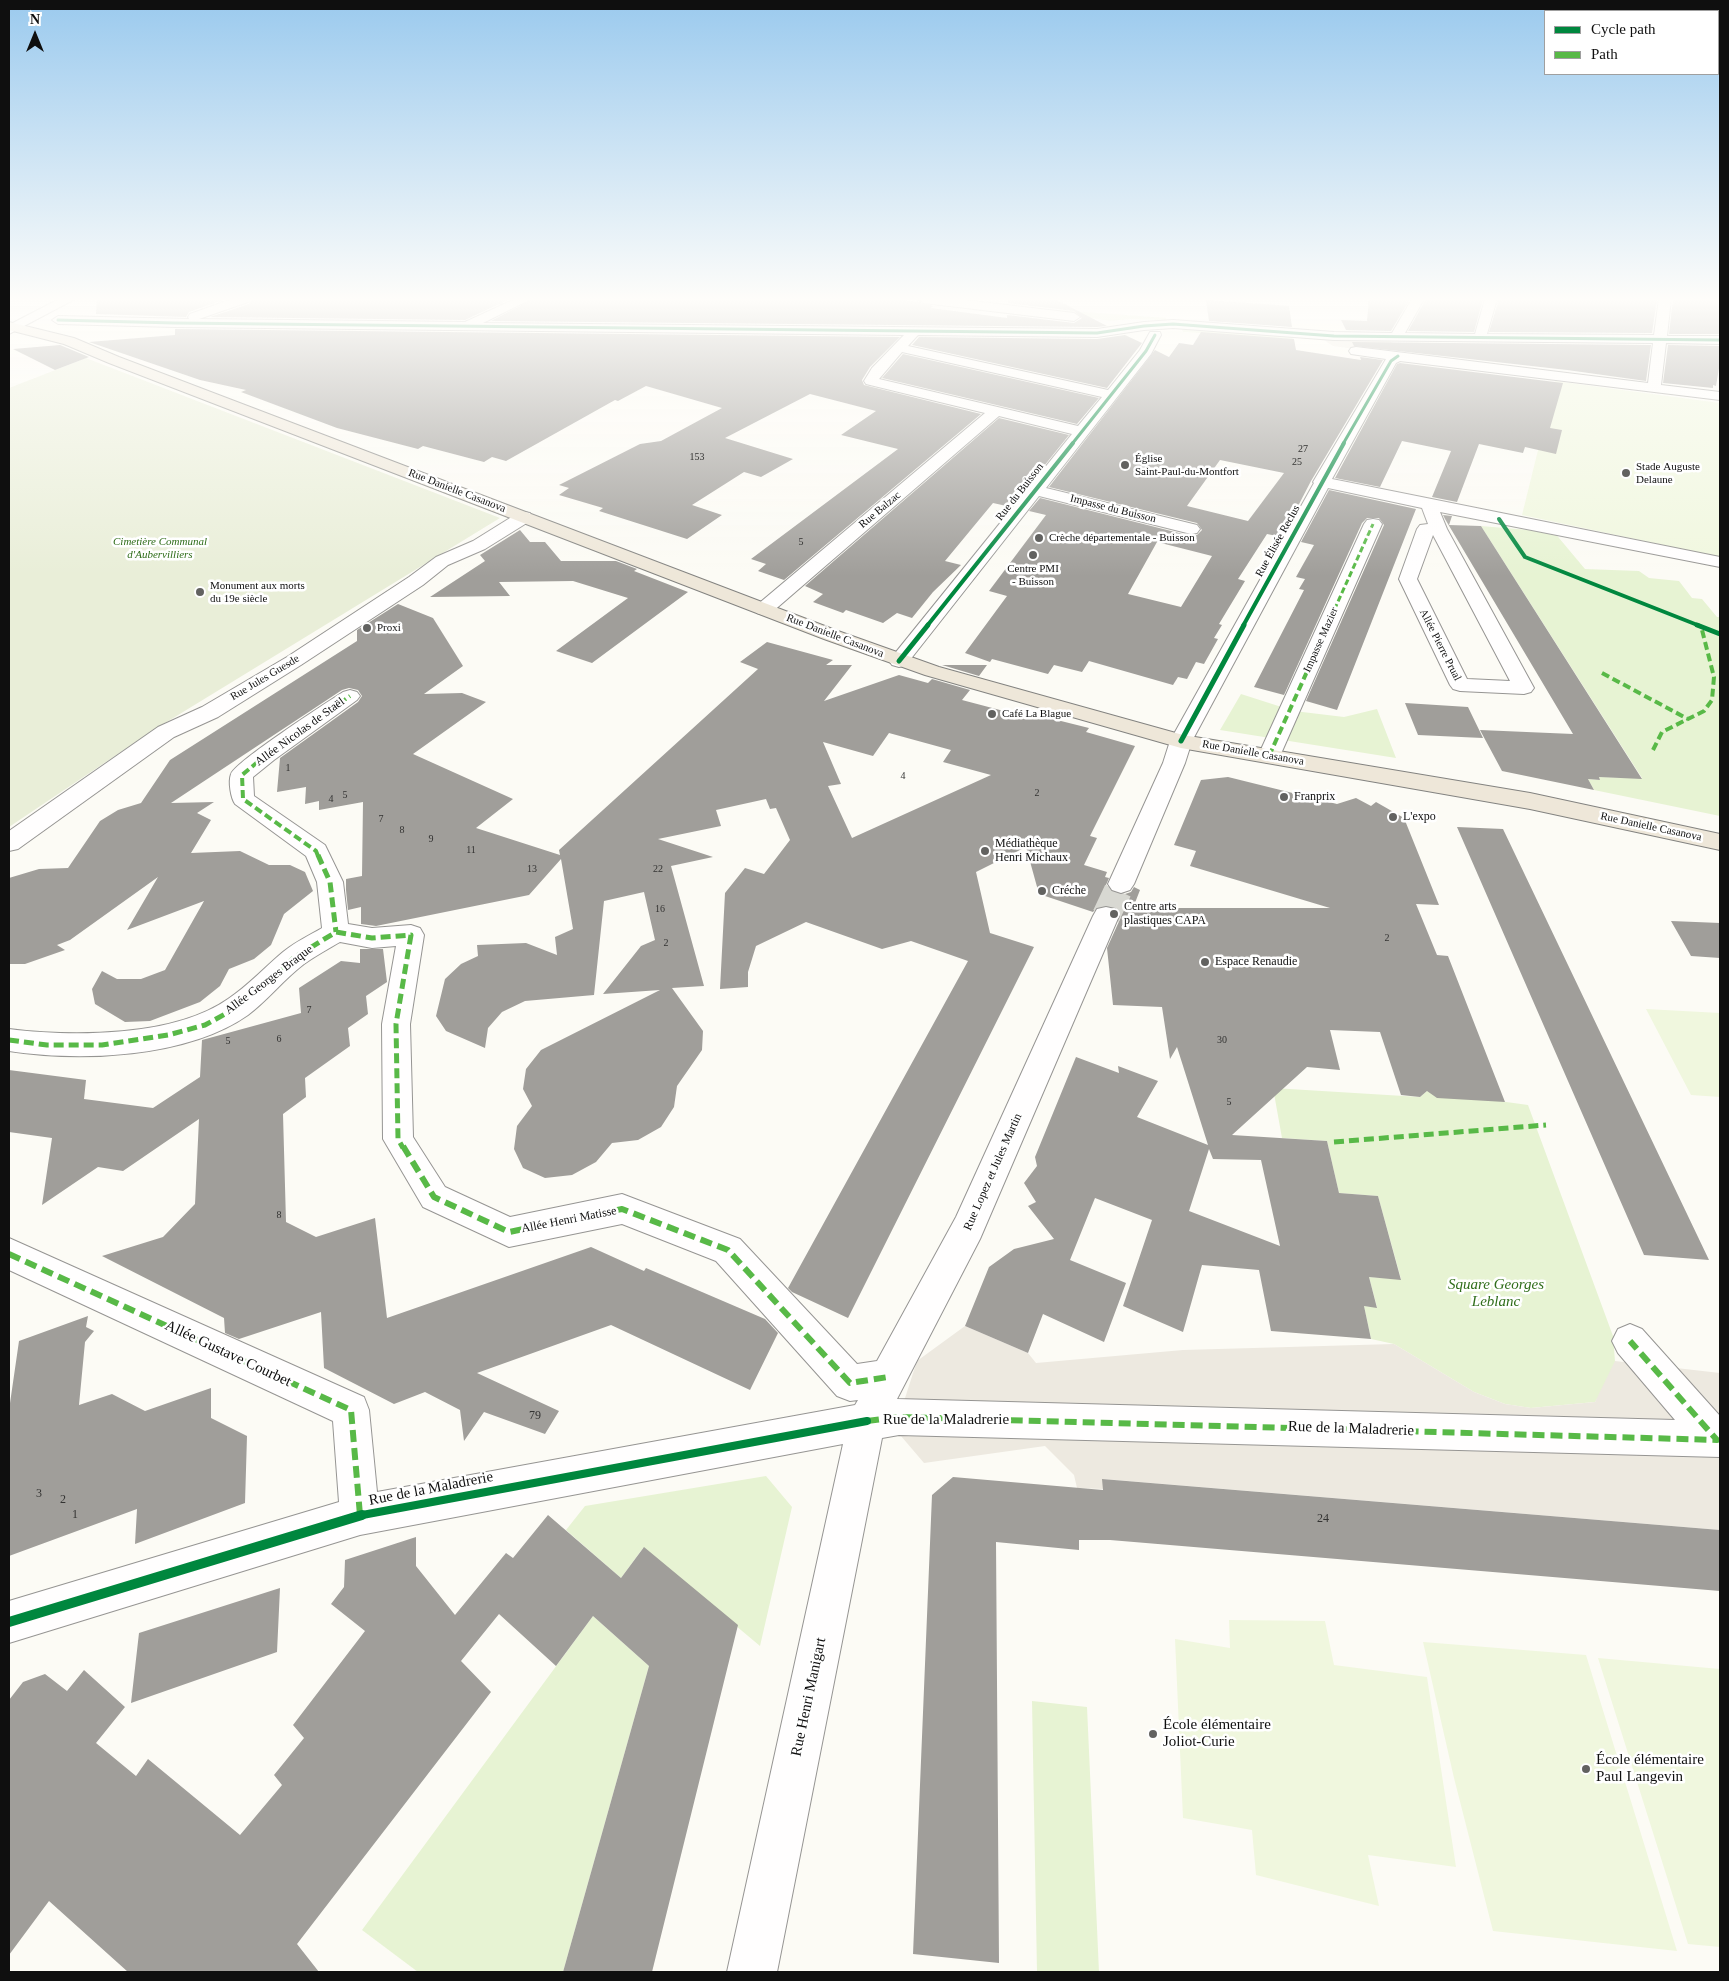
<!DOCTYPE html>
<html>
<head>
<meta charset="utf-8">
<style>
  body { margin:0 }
  #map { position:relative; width:1729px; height:1981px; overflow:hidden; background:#fcfbf5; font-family:"Times New Roman",serif }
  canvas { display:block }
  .frame { position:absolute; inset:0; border:10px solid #0f0f0f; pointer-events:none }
  .legend { position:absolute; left:1544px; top:10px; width:175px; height:65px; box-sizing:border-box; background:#fff; border:1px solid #9f9f9f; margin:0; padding:6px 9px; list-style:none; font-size:15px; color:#0f0f0f }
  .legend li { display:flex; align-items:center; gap:10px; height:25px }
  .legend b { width:25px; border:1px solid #9f9f9f }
  .north { position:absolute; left:10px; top:10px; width:50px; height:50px; -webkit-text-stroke:4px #fff; paint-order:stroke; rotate:0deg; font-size:14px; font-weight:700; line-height:20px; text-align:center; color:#0f0f0f }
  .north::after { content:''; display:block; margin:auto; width:18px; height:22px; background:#0f0f0f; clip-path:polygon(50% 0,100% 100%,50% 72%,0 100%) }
</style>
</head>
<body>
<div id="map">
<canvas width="1729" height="1981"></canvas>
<div class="frame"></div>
<ul class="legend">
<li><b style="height:6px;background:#00873e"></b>Cycle path</li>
<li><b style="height:6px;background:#58b947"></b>Path</li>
</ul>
<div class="north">N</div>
</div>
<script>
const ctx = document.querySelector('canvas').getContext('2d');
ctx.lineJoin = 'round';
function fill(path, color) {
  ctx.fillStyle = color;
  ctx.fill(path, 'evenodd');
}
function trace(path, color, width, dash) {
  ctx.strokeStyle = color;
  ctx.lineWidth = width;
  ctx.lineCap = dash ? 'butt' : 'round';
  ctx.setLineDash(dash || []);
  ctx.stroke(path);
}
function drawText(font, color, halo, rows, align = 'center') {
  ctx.font = font + ' "Times New Roman",serif';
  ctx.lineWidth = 5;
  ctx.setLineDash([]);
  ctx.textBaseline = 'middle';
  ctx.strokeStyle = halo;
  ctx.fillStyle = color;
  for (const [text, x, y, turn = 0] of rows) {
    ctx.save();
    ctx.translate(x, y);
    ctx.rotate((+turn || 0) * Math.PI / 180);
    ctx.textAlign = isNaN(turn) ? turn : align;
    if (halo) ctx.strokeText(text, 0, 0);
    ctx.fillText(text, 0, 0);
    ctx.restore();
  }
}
const green = new Path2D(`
  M1057,310L1166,318V320L1131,319L1110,321L1059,313Z
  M1181,326L1290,334L1295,337L1292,339L1183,332Z
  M1481,526L1554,532L1585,569L1639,571L1649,578L1679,581L1692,598L1702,599L1717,617H1720V816L1594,790L1588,779L1600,780L1599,777L1642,778Z
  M1241,694L1294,711L1344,717L1377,709L1396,758L1220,730Z
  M1273,1088L1420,1097L1427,1091L1528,1105L1613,1336L1616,1374L1595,1402L1531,1408L1505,1404L1474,1392L1394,1344L1371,1339L1364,1306L1377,1307L1369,1277L1401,1279L1378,1196L1339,1193L1327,1141L1282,1138Z
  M766,1476L792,1507L760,1646L643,1548L621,1578L566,1530L585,1506Z
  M593,1616L649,1666L563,1972H418L362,1930Z
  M1032,1701L1087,1707L1099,1972H1037Z`);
const cemetery = new Path2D(`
  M86,358L500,518L152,731L9,827V388Z`);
const pitch = new Path2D(`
  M1555,381L1720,403V557L1522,515Z
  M1646,1009L1720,1013V1097L1691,1095Z
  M1229,1620L1325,1621L1334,1665L1427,1677L1456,1867L1368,1855L1379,1906L1256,1875L1252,1830L1183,1818L1175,1639L1230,1648Z
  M1423,1642L1586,1655L1677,1951L1493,1931L1454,1778Z
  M1598,1658L1720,1669V1947L1688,1944Z`);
const plaza = new Path2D(`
  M1330,339H1385L1394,344L1390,350L1376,352L1333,346L1324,340Z
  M965,1326L1028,1353L1036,1363L1183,1350L1394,1344L1474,1392L1505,1404L1531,1408L1595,1402L1615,1361L1720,1373V1530L1103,1479V1489L1077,1488L1074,1475L1045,1446L924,1463L895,1429L917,1361Z`);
const building = new Path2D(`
  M97,299H226L189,312L186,317L96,314Z
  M252,299H510L465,320L210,317L249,304Z
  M533,299H892L920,302L933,306L931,308L1007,318V315L1074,323L1082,318L1074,311L1008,303V299H1055L1107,326L1097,327L491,321Z
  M1369,299H1410L1391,331L1346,330L1341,320L1367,321Z
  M1426,299H1483L1474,332L1408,331Z
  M1499,299H1657L1652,333L1489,332Z
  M1673,299H1720V334H1669Z
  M1206,300L1289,306L1292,327L1209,321Z
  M175,329L900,337L870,367L862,380L864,385L981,414L784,580L758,571L766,564L751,559L898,449L841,435L876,411L810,394L725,438L793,459L761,477L744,472L692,505L722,515L687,539L599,511L603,508L559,495L569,488L559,485L640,444L661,441L722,408L646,386L618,401L615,400L506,461L492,457L484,462L423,446L418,449L337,428L241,392L246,390L200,380L89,342L175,335Z
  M1201,332L1294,339L1296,350L1361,360L1360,357L1383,360L1311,481L1282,537L1267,534L1238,579L1245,581L1219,624L1222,625L1214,638L1218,639L1204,664L1196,662L1187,679L1178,677L1173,685L1089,661L1082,672L1054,665L1048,674L992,659L990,662L965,653L1007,596L989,591L1046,515L1029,511L1040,498L1191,536L1197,535L1202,530L1197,523L1049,487L1155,350L1169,357L1179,343L1193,345ZM1220,460L1284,473L1248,521L1187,506ZM1157,542L1212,556L1181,607L1128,594Z
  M1125,335L1142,343L1107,388L912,345L919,337L1097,339Z
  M1352,342L1651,345L1646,381L1567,370L1354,346Z
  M60,345L89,357L55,370L13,349Z
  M1668,345L1720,346V362L1716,386L1713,385V388L1663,383Z
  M903,354L1099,398L1077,424L882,378Z
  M1400,363L1563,383L1550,428L1562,430L1556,454L1525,447L1523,453L1479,444L1457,502L1432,497L1451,451L1402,441L1380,487L1335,478L1397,364Z
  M999,418L1069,435L1011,507L993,503L945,561L961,565L933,592L912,618L897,613L883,623L846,610L843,613L813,602L823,594L805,586Z
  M1329,490L1416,509L1337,710L1306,701L1384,525L1379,518H1367L1362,523L1284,695L1254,687L1304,590L1299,589L1305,579L1296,577L1314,545L1301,542Z
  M1443,515L1452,516L1449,525L1481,526L1642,779L1599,777L1600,780L1588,779L1594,790L1502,771L1480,730L1573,734L1445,519Z
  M520,530L530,542H545L561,561H616L637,569L634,571L688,592L592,663L556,651L628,598L573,581L499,582L510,596L430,597L485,561L480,555Z
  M398,604L433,618L463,666L424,694L462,693L486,702L413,754L513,799L476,828L560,855L559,850L758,669L740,662L767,642L833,660L826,665H852L824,701L899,675L928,683L932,679L970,690L962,700L1034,719L1037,715L1089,728L1086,732L1135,746L1090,836L1097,838L1084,865L1107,872L1105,877L1109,878L1106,885L1111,892L1122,895L1131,892L1134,887L1140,890L1133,908H1330L1190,866L1196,851L1174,845L1201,780L1228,777L1337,804L1356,798L1371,806L1376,802L1404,818L1439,905L1416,904L1437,955L1448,956L1505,1102L1437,1098L1427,1091L1420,1097L1401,1095L1380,1032L1330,1030L1340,1070L1307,1067L1232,1135L1327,1141L1339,1193L1378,1196L1401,1280L1369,1277L1377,1308L1364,1306L1371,1339L1271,1331L1259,1270L1202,1265L1183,1332L1123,1306L1152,1220L1095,1198L1070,1260L1126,1283L1104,1342L1043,1314L1028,1353L965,1326L989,1267L1014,1249L1054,1239L1028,1206L1036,1202L1024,1183L1037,1166L1035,1157L1076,1057L1119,1073L1118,1066L1158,1081L1137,1117L1208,1145L1177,1047L1170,1059L1162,1007L1113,1005L1107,948L1121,917L1117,908L1106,905L1097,907L1093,912L1039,894L1026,847L976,872L990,933L1034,947L848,1318L792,1292L788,1288L968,961L911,941L882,949L806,922L756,946L748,972V987L720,989L725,893L745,868L764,874L790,840L776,808L770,809L766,799L716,810L721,826L658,839L713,857L671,866L704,986L672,988L703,1031L702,1050L677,1086L674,1107L661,1127L638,1140L612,1143L596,1162L572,1175L545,1178L523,1168L514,1149L517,1126L532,1106L523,1089L526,1069L541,1050L660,990L603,994L641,946L655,940L644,892L604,901L594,995L525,1001L502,1012L488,1028L485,1048L446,1031L436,1016L445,979L461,964L478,956L477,945L526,943L557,955L555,937L573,929L561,859L529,895L376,926L361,924V907L348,910L346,890V879L362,876L363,802L319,810V801L305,804L306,787L277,792L280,758L358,702L362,696L358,690L349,688L342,690L171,803L214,802L197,813L211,820L191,853L240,851L269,865H290L305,872L313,891L284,914L271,945L254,959L229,969L220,986L200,1002L150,1021L125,1022L95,1004L92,989L102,971L117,979H141L165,970L204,901L127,930L158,877L70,940L57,945L65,950L25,964H9V878L39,869L68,868L100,821L118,810L141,803L170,760L357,641V630ZM889,733L951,750L943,762L991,775L852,838L828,786L841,784L823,742L873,756ZM1209,1149L1213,1159L1261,1160L1280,1246L1189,1211Z
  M942,665H987L979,676Z
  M1405,703L1468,707L1483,738L1418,735Z
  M1457,827L1503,829L1709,1260L1644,1255Z
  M1671,921L1720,923V958L1691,956Z
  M360,949H383L387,982L366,996L368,1014L348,1028L350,1046L305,1078L306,1097L283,1114L286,1222L316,1237L375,1218L387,1318L591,1247L644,1271L646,1268L765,1319L778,1333L750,1390L611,1325L477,1373L559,1411L545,1434L484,1412L464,1441L460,1410L425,1392L394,1404L324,1368L321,1312L239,1339L225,1333L224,1318L102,1256L163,1237L195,1204L199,1119L123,1171L98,1167L42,1205L52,1138L9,1132V1070L86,1080L84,1099L153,1108L200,1077L202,1040L301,1013L299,988L341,961L360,963Z
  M88,1316L86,1327L94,1331L85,1342L79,1405L112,1394L145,1411L211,1388V1418L247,1436L245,1503L135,1544L137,1509L9,1556V1410L19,1341Z
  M953,1477L1103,1490L1102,1479L1720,1530V1591L1110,1540H1079V1550L996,1542L999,1963L913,1954L932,1495Z
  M548,1515L621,1578L644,1547L738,1625L652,1972H563L649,1666L593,1616L556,1666L499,1614L461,1661L491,1692L297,1944L319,1972H128L49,1901L9,1955V1700L23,1682L45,1674L67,1691L84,1670L125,1707L96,1743L136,1776L148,1759L240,1835L282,1785L274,1775L304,1738L293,1725L365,1631L331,1604L344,1587L345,1560L416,1537V1566L455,1615L506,1553L513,1558Z
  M280,1588L277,1652L131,1703L139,1633Z`);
const minorTunnel = new Path2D(`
  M1106,916L1121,884`);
const minor = new Path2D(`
  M59,299H75L9,334V325Z
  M232,299H250L248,302L199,319L465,322L515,299H531L483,323L1097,329L1144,322L1173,320L1334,332L1392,333L1412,299H1424L1405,333L1475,334L1485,299H1497L1487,334L1654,335L1659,299H1671L1667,336H1720V344L1666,343L1661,385L1720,392V400L1400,361L1396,363L1332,479L1720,557V567L1440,512L1447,529L1534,688L1531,692L1524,694L1460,691L1453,689L1450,685L1399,579L1417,529L1420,525L1428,524L1422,508L1328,488L1192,741L1185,763L1134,884L1130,890L1121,893L1112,890L1108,884L1163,763L1170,741L1314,483L1313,482L1386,359L1351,354L1349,351L1351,348L1356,347L1648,383L1653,343L1334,340L1173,328L1144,330L1097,337L918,335L908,346L1108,390L1140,350L1150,332H1160L1161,335L1151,354L1046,488L1197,525L1200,529L1197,533L1191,534L1039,496L906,665L899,667L892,665L889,661L892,657L1072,434L999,416L771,613L764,615L757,613L754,609L757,605L985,413L866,384L864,381L872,368L904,335L175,327L58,324L52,320L58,316L189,319L188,317L190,314ZM902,352L1102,397L1078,426L879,379ZM1433,535L1510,681L1467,679L1417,579Z
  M918,299H956L1074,313L1080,317L1074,321L924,303Z
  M524,512L530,513L532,517L530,521L485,549L448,565L423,585L301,665L218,717L174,737L18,849L9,851V831L158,727L202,707L287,657L409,577L436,557L473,541L518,513Z
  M1373,519L1379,520L1382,524L1280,756L1277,761L1269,763L1261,761L1258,756L1364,524L1367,520Z
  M350,690L357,692L360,696L357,700L274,760L253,777L254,796L325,845L343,882L348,924L372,928L411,925L420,928L424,935L410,1024L413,1137L445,1187L510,1217L622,1194L740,1239L857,1364L877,1361L956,1217L1093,916L1097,909L1106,907L1115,909L1119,916L980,1239L897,1399L1675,1420L1618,1353L1612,1341L1618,1329L1630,1324L1642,1329L1720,1416V1457L899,1435L882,1438L777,1972H727L843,1444L360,1535L9,1643V1601L339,1502L333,1421L9,1270V1238L364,1397L369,1410L377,1492L855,1405L858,1400L850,1401L837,1396L716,1261L622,1224L509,1247L423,1207L383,1139L382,1024L396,946L372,948L340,942C328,949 315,956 304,964C284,979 268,1000 248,1015C187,1058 80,1062 9,1051V1029C73,1037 174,1037 228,999C248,986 265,967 283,952C295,942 310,935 322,928L317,882L306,856L235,804C231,798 228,782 231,774C235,762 326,703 343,692Z`);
const major = new Path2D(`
  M9,322L74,338L119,357L838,631L939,667L1183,735L1530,793L1720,834V850L1530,809L1181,748L925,675L824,639L109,363L64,344L9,330Z`);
const quietFar3 = new Path2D(`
  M1327,626L1373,524`);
const quietFar2 = new Path2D(`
  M1602,673L1688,719
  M1653,750L1662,732L1704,711L1712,700L1714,677L1701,626
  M1269,756L1328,625
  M318,856L316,851L243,799L242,775L266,755L350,696`);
const quietFar1 = new Path2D(`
  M318,855L330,882L336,932
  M9,1040L47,1045H102L168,1035L205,1025L238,1007L295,957L336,932L372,938L411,935L396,1024L398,1139L403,1148
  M1334,1142L1546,1125`);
const quiet = new Path2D(`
  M403,1146L434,1197L509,1232L622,1209L728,1250L850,1383L888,1377
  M9,1254L351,1410L360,1515
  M867,1421L899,1417L1717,1440L1630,1341`);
const cyclewayFar4 = new Path2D(`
  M58,320L175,323L1097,333L1144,326L1173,324L1334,336L1720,340
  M1072,444L1146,351L1155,335
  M1343,444L1391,361L1398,356`);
const cyclewayFar3 = new Path2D(`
  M1499,519L1525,557L1700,626
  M927,626L1073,443
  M1243,626L1344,443`);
const cyclewayFar2 = new Path2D(`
  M1697,625L1720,634
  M899,661L928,625
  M1181,741L1244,625`);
const cyclewayFar1 = new Path2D(`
  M357,1516L867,1421`);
const cycleway = new Path2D(`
  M9,1622L362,1515`);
const markers = [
  [1125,465,5,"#626260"],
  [1626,473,5,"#626260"],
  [1039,538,5,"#626260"],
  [1033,555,5,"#626260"],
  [200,592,5,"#626260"],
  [367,628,5,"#626260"],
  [992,714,5,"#626260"],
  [1284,797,5,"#626260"],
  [1393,817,5,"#626260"],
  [985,851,5,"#626260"],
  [1042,891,5,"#626260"],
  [1114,914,5,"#626260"],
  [1205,962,5,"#626260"],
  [1153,1734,5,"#626260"],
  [1586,1769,5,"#626260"]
];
const numberNames = [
  ["27",1303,449],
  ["153",697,457],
  ["25",1297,462],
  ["5",801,542],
  ["1",288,768],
  ["4",903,776],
  ["2",1037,793],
  ["5",345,795],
  ["4",331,799],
  ["7",381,819],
  ["8",402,830],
  ["9",431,839],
  ["11",471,850],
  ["13",532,869],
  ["22",658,869],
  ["16",660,909],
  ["2",1387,938],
  ["2",666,943],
  ["7",309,1010],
  ["6",279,1039],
  ["30",1222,1040],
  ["5",228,1041],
  ["5",1229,1102],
  ["8",279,1215]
];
const farPoinames = [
  ["Église",1135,459],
  ["Saint-Paul-du-Montfort",1135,472],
  ["Stade Auguste",1636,467],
  ["Delaune",1636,480],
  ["Crèche départementale - Buisson",1049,538],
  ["Centre PMI",1033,569,"center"],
  ["- Buisson",1033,582,"center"],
  ["Monument aux morts",210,586],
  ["du 19e siècle",210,599],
  ["Proxi",377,628],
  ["Café La Blague",1002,714]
];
const farStreetnames = [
  ["Rue Danielle Casanova",457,491,21],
  ["Rue du Buisson",1020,492,-52],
  ["Impasse du Buisson",1113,509,14],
  ["Rue Balzac",880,510,-40],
  ["Rue Élisée Reclus",1278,541,-61],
  ["Rue Danielle Casanova",835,636,21],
  ["Impasse Mazier",1321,640,-66],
  ["Allée Pierre Prual",1440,645,63],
  ["Rue Jules Guesde",265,678,-31],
  ["Rue Danielle Casanova",1253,753,10],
  ["Rue Danielle Casanova",1651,827,12]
];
const farParknames = [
  ["Cimetière Communal",160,542],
  ["d'Aubervilliers",160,555]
];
const streetNames = [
  ["Allée Nicolas de Staël",300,732,-36],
  ["Allée Georges Braque",269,980,-37],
  ["Rue Lopez et Jules Martin",993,1172,-66],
  ["Allée Henri Matisse",569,1220,-11]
];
const poiNames = [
  ["Franprix",1294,797],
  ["L'expo",1403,817],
  ["Médiathèque",995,844],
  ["Henri Michaux",995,858],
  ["Créche",1052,891],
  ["Centre arts",1124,907],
  ["plastiques CAPA",1124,921],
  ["Espace Renaudie",1215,962]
];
const nearNumbernames = [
  ["79",535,1416],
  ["3",39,1494],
  ["2",63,1500],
  ["1",75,1515],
  ["24",1323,1519]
];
const nearParknames = [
  ["Square Georges",1496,1285],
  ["Leblanc",1496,1302]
];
const nearStreetnames = [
  ["Allée Gustave Courbet",228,1354,25],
  ["Rue de la Maladrerie",946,1420],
  ["Rue de la Maladrerie",1351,1429,2],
  ["Rue de la Maladrerie",431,1489,-11],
  ["Rue Henri Manigart",809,1697,-78]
];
const nearPoinames = [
  ["École élémentaire",1163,1725],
  ["Joliot-Curie",1163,1742],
  ["École élémentaire",1596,1760],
  ["Paul Langevin",1596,1777]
];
fill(green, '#e7f3d3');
fill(cemetery, '#e9eed8');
fill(pitch, '#f0f7de');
fill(plaza, '#ede9e0');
fill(building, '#a09e9a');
trace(minorTunnel, '#d8d8d2', 28, [28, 14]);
trace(minor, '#969593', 2);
trace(major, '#838380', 2);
fill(minor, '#fffefe');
fill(major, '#eee7d9');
trace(quietFar3, '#58b947', 3, [6, 3]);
trace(quietFar2, '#58b947', 4, [8, 4]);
trace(quietFar1, '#58b947', 5, [10, 5]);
trace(quiet, '#58b947', 6, [12, 6]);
trace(cyclewayFar4, '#00873e', 3);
trace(cyclewayFar3, '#00873e', 4);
trace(cyclewayFar2, '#00873e', 5);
trace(cyclewayFar1, '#00873e', 8);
trace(cycleway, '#00873e', 10);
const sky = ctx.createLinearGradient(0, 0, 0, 576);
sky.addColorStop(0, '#9bcaee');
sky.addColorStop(0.52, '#fefdfa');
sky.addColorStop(1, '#fefdfa00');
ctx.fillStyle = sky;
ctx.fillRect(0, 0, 1729, 576);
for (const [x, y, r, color] of markers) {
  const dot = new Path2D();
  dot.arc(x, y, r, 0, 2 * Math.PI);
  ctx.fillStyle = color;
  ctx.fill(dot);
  trace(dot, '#fff', 2);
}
drawText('10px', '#333332', null, numberNames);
drawText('11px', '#0f0f0f', '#fff', farPoinames, 'left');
drawText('11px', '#0f0f0f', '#fff', farStreetnames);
drawText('italic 11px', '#2f6d1a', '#fff', farParknames);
drawText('12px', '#0f0f0f', '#fff', streetNames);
drawText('12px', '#0f0f0f', '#fff', poiNames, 'left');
drawText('12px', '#333332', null, nearNumbernames);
drawText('italic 15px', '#2f6d1a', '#fff', nearParknames);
drawText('15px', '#0f0f0f', '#fff', nearStreetnames);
drawText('15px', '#0f0f0f', '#fff', nearPoinames, 'left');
</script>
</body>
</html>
